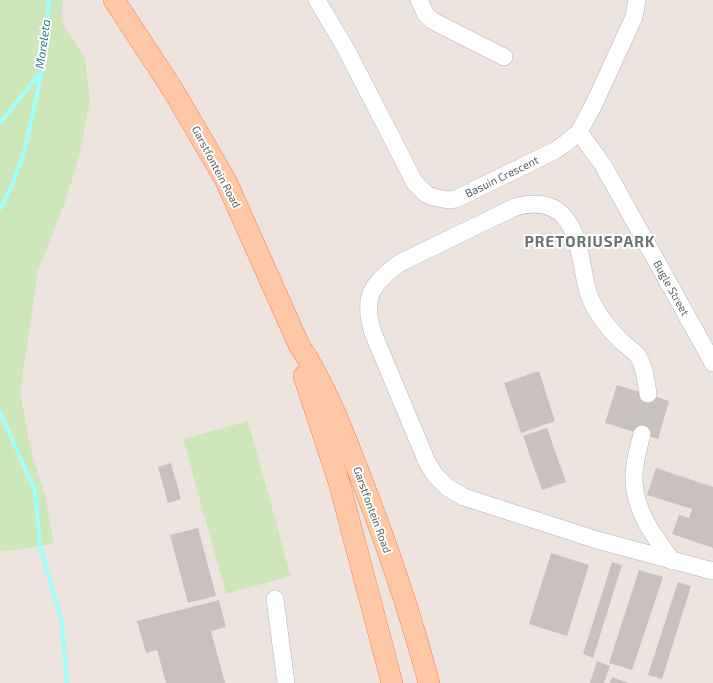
<!DOCTYPE html>
<html>
<head>
<meta charset="utf-8">
<style>
  body { margin:0 }
  canvas { display:block; background:#ede4e0 }
</style>
</head>
<body>
<canvas width="713" height="683"></canvas>
<script>
const ctx = document.querySelector('canvas').getContext('2d');
ctx.lineJoin = 'round';
function fill(path, color) {
  ctx.fillStyle = color;
  ctx.fill(path, 'evenodd');
}
function trace(path, color, width, dash) {
  ctx.strokeStyle = color;
  ctx.lineWidth = width;
  ctx.lineCap = dash ? 'butt' : 'round';
  ctx.setLineDash(dash || []);
  ctx.stroke(path);
}
function drawText(font, color, halo, rows, align = 'center') {
  ctx.font = font + ' "Exo 2",sans-serif';
  ctx.lineWidth = 4;
  ctx.setLineDash([]);
  ctx.textBaseline = 'middle';
  ctx.strokeStyle = halo;
  ctx.fillStyle = color;
  for (const [text, x, y, turn = 0] of rows) {
    ctx.save();
    ctx.translate(x, y);
    ctx.rotate((+turn || 0) * Math.PI / 180);
    ctx.textAlign = isNaN(turn) ? turn : align;
    if (halo) ctx.strokeText(text, 0, 0);
    ctx.fillText(text, 0, 0);
    ctx.restore();
  }
}
const green = new Path2D(`
  M0,0H63L61,20L85,58L90,101L79,157L64,205L38,271L20,392L30,446L45,496L54,544L16,550L0,551Z
  M248,421L291,576L226,594L183,439Z`);
const stream = new Path2D(`
  M0,123L42,71L49,0
  M0,209L13,183L25,149L42,71
  M0,412L35,491L40,546L62,623L67,683`);
const building = new Path2D(`
  M539,371L555,421L521,433L504,383Z
  M617,385L669,401L658,439L605,423Z
  M547,428L566,482L542,490L523,436Z
  M171,463L181,499L168,503L158,467Z
  M656,468L713,487V548L672,534L679,515L689,518L692,509L647,495Z
  M198,528L216,596L188,603L170,535Z
  M551,553L589,565L567,636L529,624Z
  M612,562L622,565L593,658L583,654Z
  M639,570L663,577L632,670L609,663Z
  M678,582L691,586L662,679L648,675Z
  M219,600L226,627L211,631L225,683H166L157,650L146,653L137,621Z
  M597,661L610,666L604,683H590Z
  M612,677L628,683H610Z`);
const minorTunnel = new Path2D(`
  M642,434L648,394`);
const minor = new Path2D(`
  M317,0L346,49L415,183L426,194L433,197L448,200L456,199L554,151L566,143L579,132L594,104L634,17L637,0
  M419,0L426,15L433,21L504,57
  M579,132L603,165L622,199L713,363
  M648,394C646,382 645,367 638,356C634,351 627,346 622,342C608,328 596,314 589,295C581,271 582,238 565,218C552,202 533,202 515,207L400,263C371,284 362,297 373,333L427,462L435,475L448,488L464,497L597,540L713,571
  M642,434C638,449 633,467 634,482C636,514 655,537 672,561
  M275,599L286,683`);
const major = new Path2D(`
  M114,0L173,90L226,181L299,345C325,384 342,429 359,473C386,542 410,612 429,683
  M304,376L339,482L392,683`);
const streetNames = [
  ["Garstfontein Road",216,167,62],
  ["Basuin Crescent",502,177,-26],
  ["Bugle Street",671,288,61],
  ["Garstfontein Road",372,510,70]
];
const waterNames = [
  ["Moreleta",43,44,-82]
];
const districtNames = [
  ["PRETORIUSPARK",590,242]
];
fill(green, '#cee7ba');
trace(stream, '#9efffe', 4);
fill(building, '#cac1bf');
trace(minorTunnel, '#c8c3c0', 17, [17, 8]);
trace(minor, '#aeb5b7', 18);
trace(major, '#f97c4d', 22);
trace(minor, '#fff', 17);
trace(major, '#ffc7a3', 21);
drawText('11px', '#596162', '#fff', streetNames);
drawText('italic 12px', '#2c8289', '#fff', waterNames);
ctx.letterSpacing = '1px';
drawText('bold 15px', '#6a7474', '#fff', districtNames);
ctx.letterSpacing = '0px';
</script>
</body>
</html>
